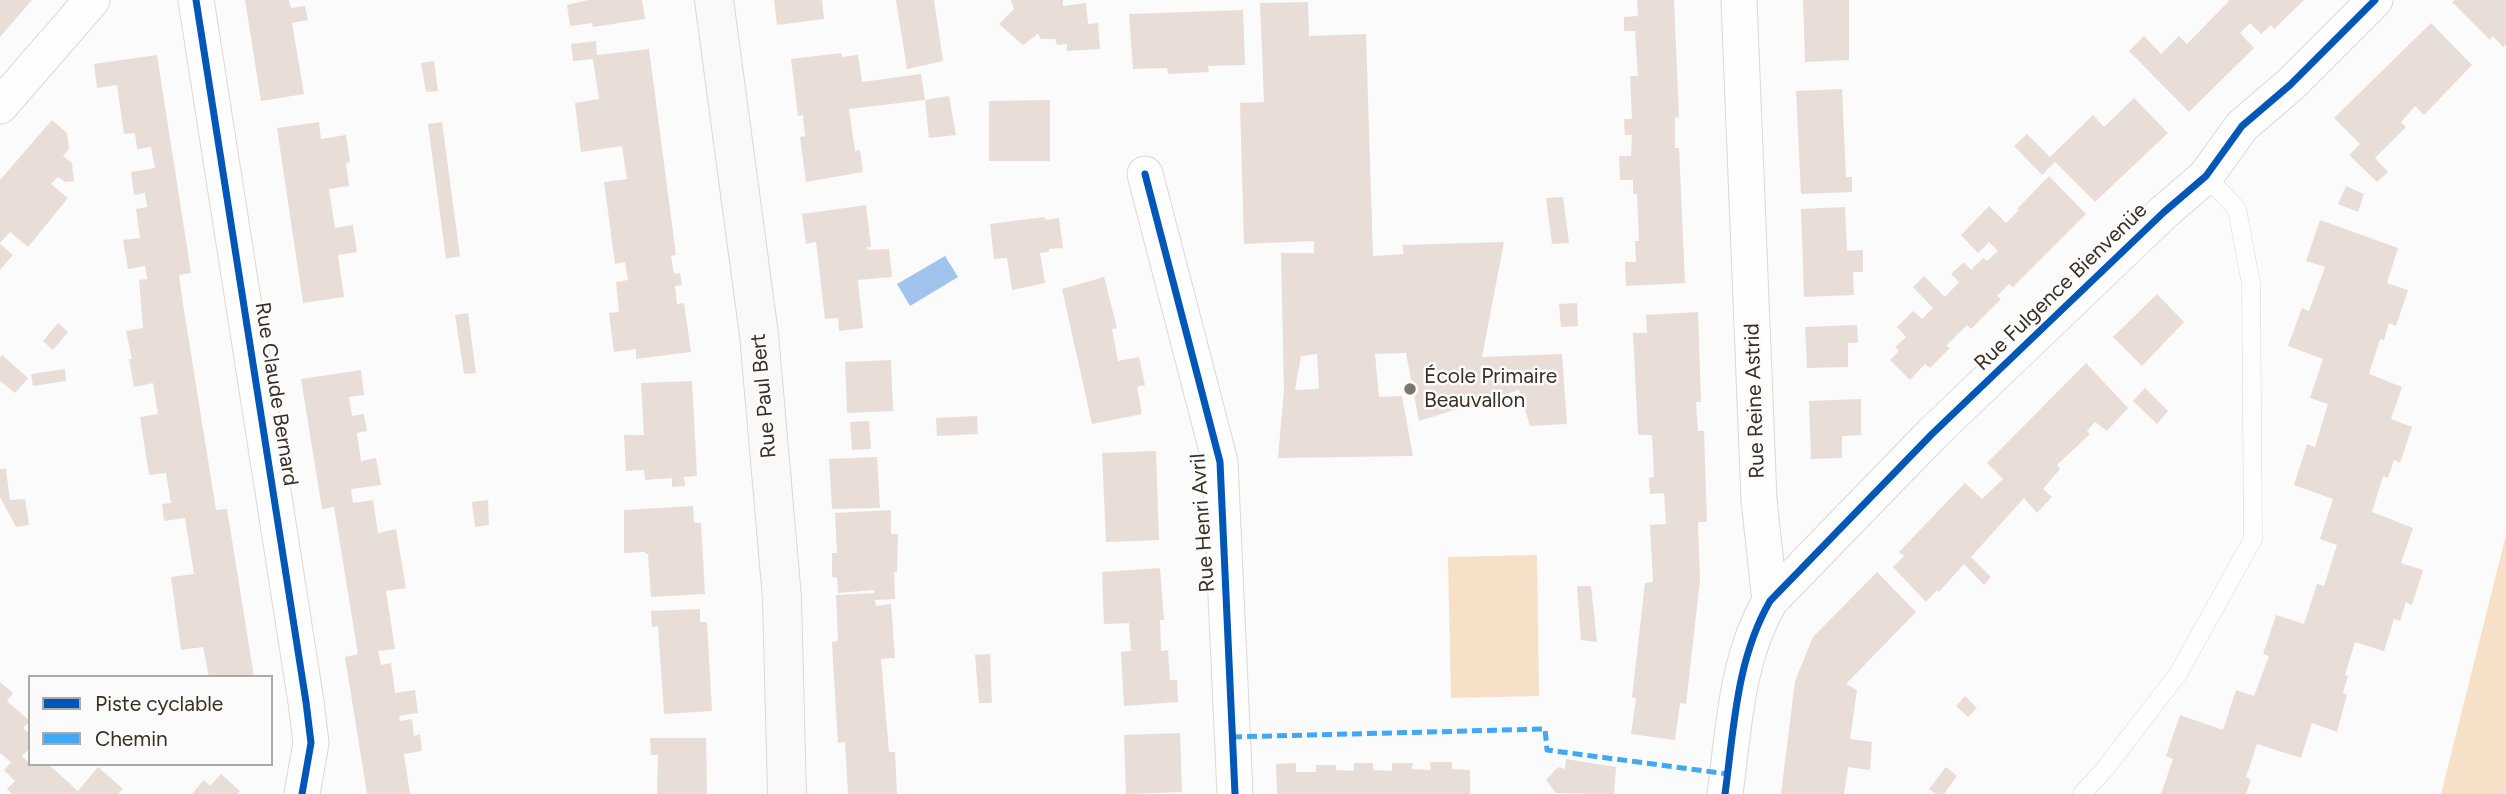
<!DOCTYPE html>
<html>
<head>
<meta charset="utf-8">
<style>
  body { margin:0 }
  #map { position:relative; width:2506px; height:794px; overflow:hidden; background:#fbfbfb; font-family:Figtree,sans-serif }
  canvas { display:block }
  .legend { position:absolute; left:28px; top:675px; width:245px; height:91px; box-sizing:border-box; background:#fbfbfb; border:2px solid #ada9a5; margin:0; padding:9px 12px; list-style:none; font-size:21px; color:#392f24 }
  .legend li { display:flex; align-items:center; gap:14px; height:35px }
  .legend b { width:35px; border:2px solid #ada9a5 }
</style>
</head>
<body>
<div id="map">
<canvas width="2506" height="794"></canvas>
<ul class="legend">
<li><b style="height:9px;background:#0057b8"></b>Piste cyclable</li>
<li><b style="height:9px;background:#3fa9f5"></b>Chemin</li>
</ul>
</div>
<script>
const ctx = document.querySelector('canvas').getContext('2d');
ctx.lineJoin = 'round';
function fill(path, color) {
  ctx.fillStyle = color;
  ctx.fill(path, 'evenodd');
}
function trace(path, color, width, dash) {
  ctx.strokeStyle = color;
  ctx.lineWidth = width;
  ctx.lineCap = dash ? 'butt' : 'round';
  ctx.setLineDash(dash || []);
  ctx.stroke(path);
}
function drawText(font, color, halo, rows, align = 'center') {
  ctx.font = font + ' Figtree,sans-serif';
  ctx.lineWidth = 5;
  ctx.setLineDash([]);
  ctx.textBaseline = 'middle';
  ctx.strokeStyle = halo;
  ctx.fillStyle = color;
  for (const [text, x, y, turn = 0] of rows) {
    ctx.save();
    ctx.translate(x, y);
    ctx.rotate((+turn || 0) * Math.PI / 180);
    ctx.textAlign = isNaN(turn) ? turn : align;
    if (halo) ctx.strokeText(text, 0, 0);
    ctx.fillText(text, 0, 0);
    ctx.restore();
  }
}
const green = new Path2D(`
  M2506,535V794H2441Z
  M1537,555L1539,696L1451,698L1448,557Z`);
const water = new Path2D(`
  M945,256L958,277L910,306L897,284Z`);
const building = new Path2D(`
  M0,0H32L0,37Z
  M245,0H289L291,8L305,6L308,20L292,23L304,94L261,101Z
  M588,0H642L645,19L593,27L592,23L570,26L567,5Z
  M774,0H822L824,19L777,25Z
  M896,0H934L943,61L907,69Z
  M1011,0H1063V6L1086,3L1088,24L1098,23L1100,49L1067,51V44L1057,45L1055,39H1041L1038,34L1023,45L999,24L1014,9Z
  M1637,0H1674L1679,118L1675,117V148H1679L1685,283L1626,286L1625,262H1636L1635,241H1639L1637,194H1633V180H1620L1619,156H1631L1632,135H1625L1624,119H1632L1630,76H1638L1635,31H1624V17L1638,16Z
  M1803,0H1849V60L1805,62Z
  M2227,0H2304L2274,29L2271,25L2261,34L2250,23L2240,33L2254,48L2189,112L2129,51L2144,36L2161,54L2179,36L2187,44L2229,1Z
  M2455,0H2506V44L2503,47L2493,36L2490,40L2452,2Z
  M1308,2L1309,36L1366,34L1373,256L1404,254L1402,245L1504,242L1482,357L1562,354L1567,424L1530,426L1519,390L1419,421L1406,353L1375,354L1379,397L1402,396L1413,456L1278,458L1284,390L1281,253H1314V241L1244,244L1240,103L1264,102L1260,3ZM1317,354L1319,389L1295,390L1301,356Z
  M1243,10L1245,65L1208,66L1209,72L1168,74L1167,68L1133,69L1129,14Z
  M2431,23L2472,65L2424,115L2415,106L2401,122L2406,127L2375,158L2388,172L2377,182L2349,155L2360,144L2334,118Z
  M596,41L597,55L649,49L676,255L671,256L674,274L680,273L682,285L675,286L677,304L684,303L691,352L636,359V349L614,352L609,313L619,312L616,282L628,280L625,262L615,264L604,182L627,179L622,146L581,152L575,103L599,99L593,59L573,61L571,44Z
  M841,53L842,57L858,55L862,82L921,74L925,100L849,109L855,151L860,150L863,172L806,182L800,137L805,136L803,115L798,116L791,59Z
  M157,55L191,273L179,275L183,304L216,510L227,509L254,677H209L203,647L181,650L171,577L194,574L185,518L164,521L162,504L171,503L166,473L149,475L140,417L158,414L153,383L134,387L129,359H132L126,331L143,328L139,280L147,279L145,266L128,269L123,240L140,238L136,209L147,207L145,193L134,195L131,172L155,168L151,147L137,149L135,133L124,134L117,85L97,88L94,64Z
  M434,61L438,91L426,92L421,63Z
  M1842,89L1846,177H1852V192L1801,194L1796,91Z
  M949,96L956,135L929,138L925,100Z
  M2134,98L2168,133L2095,202L2055,162L2042,175L2014,146L2027,134L2050,157L2093,115L2104,127Z
  M1050,100V161H989V101Z
  M52,120L67,133L69,149L63,156L72,163L74,181L65,182L58,177L51,184L68,198L28,247L10,232L0,243V180Z
  M319,122L321,139L346,135L350,162L346,163L349,186L329,189L335,228L353,225L357,252L338,255L344,297L303,303L277,128Z
  M442,122L460,256L446,259L428,124Z
  M2049,176L2086,214L2013,287L2009,284L1997,296L2001,299L1971,329L1967,325L1946,346L1950,348L1930,368L1925,364L1910,380L1890,360L1899,351L1895,347L1906,337L1897,327L1913,311L1922,319L1933,308L1913,287L1924,276L1945,297L1959,282L1951,274L1964,262L1971,270L1983,258L1987,261L1998,251L1989,242L1978,253L1961,235L1989,206L2006,223L2019,210L2017,209Z
  M2346,186L2364,194L2358,212L2338,204Z
  M1563,197L1569,243L1552,244L1546,198Z
  M866,205L871,247H867L868,250L889,249L892,277L858,280L863,328L839,331L838,318L825,319L816,242L806,244L802,214Z
  M1845,207L1847,251L1863,250V272H1853L1854,295L1804,297L1801,209Z
  M1044,217L1046,220L1059,218L1063,248L1049,249V252L1040,253L1045,283L1012,290L1007,258L994,259L990,224Z
  M2320,220L2398,248L2387,283L2408,290L2396,326L2389,323L2384,340L2380,339L2369,374L2402,387L2391,419L2412,427L2400,463L2394,460L2388,478L2383,476L2372,512L2413,528L2401,563L2423,570L2412,605L2406,602L2400,621L2394,619L2384,651L2355,642L2345,675L2348,676L2343,693L2347,695L2337,732L2312,723L2301,758L2257,744L2246,777L2251,780L2246,794H2161L2173,759L2166,756L2180,715L2223,730L2236,690L2254,696L2269,656L2263,654L2276,615L2304,624L2317,584L2324,586L2337,545L2320,539L2333,499L2294,485L2307,444L2315,447L2328,404L2310,398L2323,359L2288,346L2302,308L2309,311L2325,267L2306,261Z
  M0,244L13,255L0,270Z
  M1104,277L1117,328L1112,329L1118,361L1139,357L1145,385L1137,387L1142,414L1092,424L1062,289Z
  M2157,294L2184,322L2142,366L2113,337Z
  M1577,303L1578,326L1561,327L1559,304Z
  M1698,312L1701,402H1696L1698,431H1704L1707,522H1698L1700,580L1686,704L1680,703L1675,740L1631,734L1636,698L1632,697L1645,583L1653,582L1650,525L1666,524L1664,493L1650,494L1649,478L1654,477L1652,435H1638L1633,333H1647L1646,315Z
  M468,313L476,373L464,374L455,315Z
  M58,323L68,332L53,350L43,341Z
  M1857,325L1858,343H1848V367L1807,368L1805,327Z
  M2,355L28,378L15,393L0,381V358Z
  M891,360L893,411L847,413L845,362Z
  M2086,363L2128,408L2107,431L2095,422L2087,431L2090,434L2057,465L2060,469L2043,489L2052,497L2037,513L2024,498L1971,557L1991,577L1984,585L1964,564L1939,592L1937,590L1926,602L1893,567L1904,556L1899,552L1965,483L1982,499L2003,479L1987,463Z
  M65,369L66,381L33,386L31,374Z
  M361,370L364,395L349,397L352,416L364,414L367,431L357,433L361,461L376,458L381,485L351,489L353,503L373,500L378,533L396,529L406,588L386,591L395,649L378,651L381,665L391,663L395,693L415,690L418,713L399,716L400,721L412,719L414,736L420,734L422,751L404,754L410,794H367L345,657L358,654L334,507L322,509L301,379Z
  M692,381L697,476L684,477L685,486L672,487V478L645,480L644,470L626,471L624,435H644L641,383Z
  M2145,388L2168,411L2157,424L2133,401Z
  M1861,399V435L1842,436V458L1811,459L1809,401Z
  M977,416L978,434L937,436L936,418Z
  M869,421L871,449L852,450L850,422Z
  M1156,451L1159,540L1106,542L1102,453Z
  M877,457L880,508L832,509L829,459Z
  M0,469H6L10,500L25,499L29,525L16,527L0,497Z
  M488,500L489,525L475,527L472,502Z
  M693,506L694,523H701L705,594L651,597L648,554H645V552L624,553V510Z
  M891,510V534H898L897,572H894L895,599L875,600L876,606L891,604L895,658L881,659L889,752H895L897,794H848L845,742L838,743L833,661L832,642L838,641L836,595L874,593V590L838,593L837,578L832,577V553H837L835,513Z
  M1160,568L1164,620H1160L1161,651L1168,650L1170,680H1177L1178,702L1124,706L1121,652L1131,651L1129,623L1104,624L1102,572Z
  M1877,572L1916,612L1846,684L1857,690L1850,739L1872,742L1870,770L1848,767L1844,794H1781L1795,681L1813,637Z
  M1577,586H1591L1597,642L1581,640Z
  M700,609V622H707L712,711L664,714L658,626L652,627L651,611Z
  M990,654L992,703H979L975,655Z
  M0,682L13,693L7,701L30,721L23,728L30,734V748L22,756L30,764H48L78,791L98,767L123,789L118,794H12L7,789L15,781L4,770L11,762L0,753Z
  M1965,696L1977,708L1968,717L1956,706Z
  M1180,733L1182,792L1126,794L1124,735Z
  M650,738H706L707,794H657L658,755H651Z
  M1566,759L1616,767L1614,794L1556,793L1546,780L1558,767L1565,769Z
  M1430,762H1452V769L1470,770V794H1277L1276,764L1296,763V772H1316V765H1336V770L1354,771V763H1373V770L1392,771V763H1413L1412,769L1431,770Z
  M1946,767L1957,776L1944,794H1936L1929,789Z
  M221,774L240,791L237,794H192L204,780L210,786Z`);
const service = new Path2D(`
  M2082,794L2104,770L2178,674L2253,539L2251,284L2237,209L2206,176`);
const minor = new Path2D(`
  M196,0L306,702L311,743L302,794
  M1739,0L1759,500L1770,601
  M0,106L92,0
  M1145,174L1220,462L1235,794
  M1725,794C1734,728 1736,660 1770,601L1932,434L2164,212L2206,176L2242,126L2290,85L2375,0`);
const secondary = new Path2D(`
  M714,0L759,335L782,598L787,794`);
const quiet = new Path2D(`
  M1232,737L1545,729L1547,750L1728,774`);
const cycleway = new Path2D(`
  M196,0L306,702L311,743L302,794
  M1145,174L1220,462L1235,794
  M1725,794C1734,728 1736,660 1770,601L1932,434L2164,212L2206,176L2242,126L2290,85L2375,0`);
const markers = [
  [1410,389,7,"#7d766f"]
];
const streetNames = [
  ["Rue Fulgence Bienvenüe",2061,287,-44],
  ["Rue Claude Bernard",276,394,81],
  ["Rue Paul Bert",764,396,-95],
  ["Rue Reine Astrid",1755,401,-92],
  ["Rue Henri Avril",1203,523,-94]
];
const poiNames = [
  ["École Primaire",1424,377],
  ["Beauvallon",1424,401]
];
fill(green, '#f6e0c7');
fill(water, '#a1c4ee');
fill(building, '#e9ddd8');
trace(service, '#dcd8d3', 19);
trace(minor, '#dcd8d3', 37);
trace(secondary, '#dcd8d3', 40);
trace(service, '#fefefe', 18);
trace(minor, '#fefefe', 35);
trace(secondary, '#fbf8f8', 38);
trace(quiet, '#3fa9f5', 5, [10, 5]);
trace(cycleway, '#0057b8', 7);
for (const [x, y, r, color] of markers) {
  const dot = new Path2D();
  dot.arc(x, y, r, 0, 2 * Math.PI);
  ctx.fillStyle = color;
  ctx.fill(dot);
  trace(dot, '#fbfbfb', 2.5);
}
drawText('21px', '#392f24', '#fbfbfb', streetNames);
drawText('21px', '#392f24', '#fbfbfb', poiNames, 'left');
</script>
</body>
</html>
